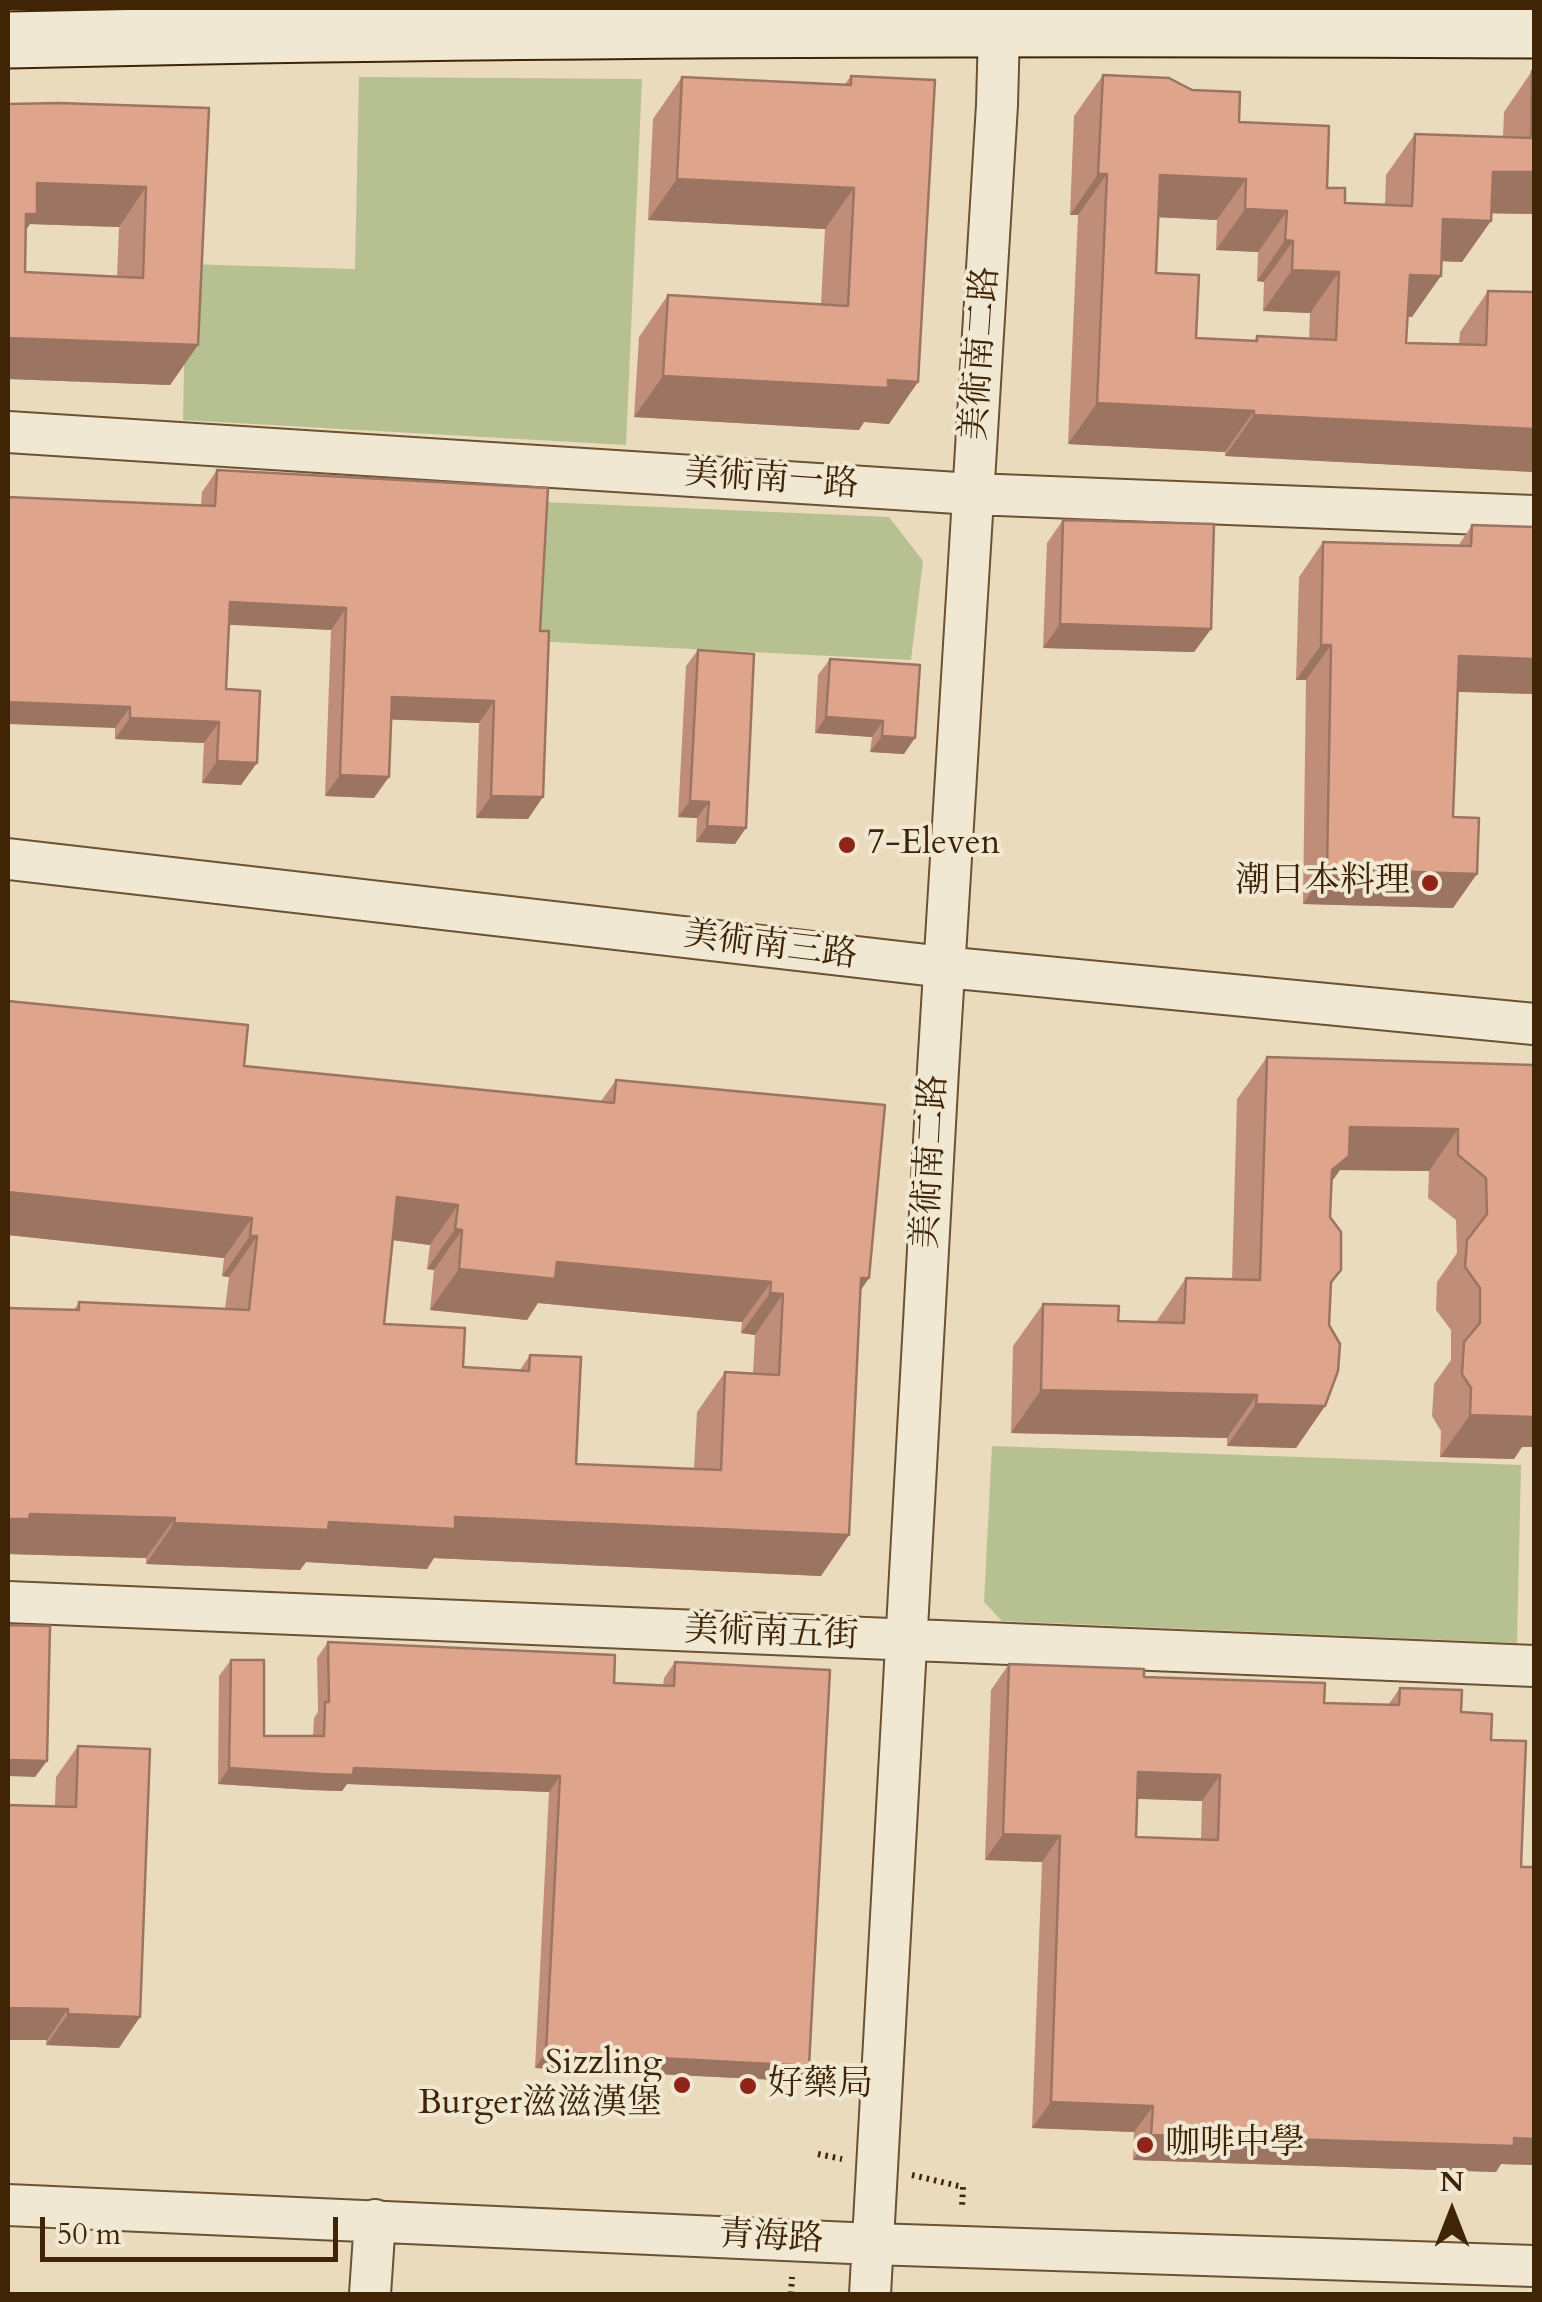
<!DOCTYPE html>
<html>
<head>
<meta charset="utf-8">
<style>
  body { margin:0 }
  #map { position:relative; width:1542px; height:2302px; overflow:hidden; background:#eadbbc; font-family:Cardo,serif }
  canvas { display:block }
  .frame { position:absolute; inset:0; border:10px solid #3f2505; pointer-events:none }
  .north { position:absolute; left:1402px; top:2162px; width:100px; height:100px; -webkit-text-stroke:8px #f1e8d3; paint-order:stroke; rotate:0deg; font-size:28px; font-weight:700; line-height:40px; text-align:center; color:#3f2505 }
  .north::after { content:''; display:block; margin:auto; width:35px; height:45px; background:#3f2505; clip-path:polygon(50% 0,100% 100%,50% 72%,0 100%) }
  .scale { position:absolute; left:40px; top:2217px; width:298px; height:45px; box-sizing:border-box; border:5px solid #3f2505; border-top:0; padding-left:12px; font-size:30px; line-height:35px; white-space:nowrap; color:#3f2505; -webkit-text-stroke:8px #f1e8d3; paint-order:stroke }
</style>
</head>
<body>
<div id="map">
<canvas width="1542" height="2302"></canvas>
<div class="frame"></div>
<div class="north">N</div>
<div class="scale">50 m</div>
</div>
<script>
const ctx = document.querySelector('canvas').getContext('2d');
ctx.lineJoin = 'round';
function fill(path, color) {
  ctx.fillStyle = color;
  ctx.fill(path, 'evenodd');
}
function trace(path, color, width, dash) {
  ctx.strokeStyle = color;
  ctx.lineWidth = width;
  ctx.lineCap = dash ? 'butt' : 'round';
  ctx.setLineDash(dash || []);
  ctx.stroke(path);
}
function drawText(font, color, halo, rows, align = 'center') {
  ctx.font = font + ' Cardo,"Noto Serif TC",serif';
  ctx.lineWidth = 8;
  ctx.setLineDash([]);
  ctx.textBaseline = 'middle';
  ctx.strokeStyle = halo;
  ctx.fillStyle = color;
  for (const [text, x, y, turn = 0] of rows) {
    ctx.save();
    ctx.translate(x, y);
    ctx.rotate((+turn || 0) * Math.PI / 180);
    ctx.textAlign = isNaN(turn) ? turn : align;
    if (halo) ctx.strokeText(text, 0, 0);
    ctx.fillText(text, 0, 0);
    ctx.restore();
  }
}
const green = new Path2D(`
  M359,77L642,79L626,445L183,420L186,264L355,269Z
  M543,502L889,517L923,561L911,660L532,641Z
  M992,1446L1521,1465L1517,1643L1002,1621L984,1602Z`);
const path = new Path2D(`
  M818,2154L842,2159
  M912,2175L963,2187L962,2207
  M791,2294L792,2277`);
const street = new Path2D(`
  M8,432L973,494L1534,516
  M8,859L944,967L1534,1024
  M8,1602L1534,1666
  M8,2205L873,2244L1534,2266
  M370,2294L375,2220
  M870,2294L938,1070L997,105L999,30`);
const secondary = new Path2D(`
  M8,40C516,28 1026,27 1534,30`);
const wall = new Path2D(`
  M1532,71L1534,214L1491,213L1462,262L1441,261L1412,317H1408L1406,343L1459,344L1460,332L1488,291L1534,292V472L1225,456V452L1068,444L1078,215H1070L1074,116L1103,75L1239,122L1327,188L1345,203L1385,205L1386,175L1415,134L1503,137L1504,112ZM1158,217L1217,220L1216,250L1258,252L1257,281L1264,282L1263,311L1310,313L1309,339L1257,336L1254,341L1196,338L1156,273Z
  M851,76L889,424L864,422L859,430L634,417L639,337L668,295L821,304L825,229L648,220L653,119L682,77L845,84Z
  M8,104L209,108L198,345L170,385L8,379ZM30,224L119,227L117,277L25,272L26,230Z
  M217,470L548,488L528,819L476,818L479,723L391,719L374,798L325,796L331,630L229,624L226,689L241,785L202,783L204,743L115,739V728L201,505L202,492Z
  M1063,520L1211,629L1194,652L1043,648L1047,543Z
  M1472,525L1534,694L1458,692L1453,817V908L1303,904L1306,680H1296L1299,577L1323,542L1458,546Z
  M698,650L735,844L696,842L697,818L678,817L686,666Z
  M830,659L920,665L904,754L870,752L872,737L815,733L818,675Z
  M8,1001L244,1066L601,1101L616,1080L869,1278L861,1290L821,1576L434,1558L427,1569L306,1562L300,1570L146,1564V1558L8,1554V1308L74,1310L79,1302L225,1309L229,1277L222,1276L224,1258L8,1235ZM392,1240L430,1245L427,1269L434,1270L430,1310L527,1320L538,1303L742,1322L741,1333L755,1335L753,1373L725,1372L697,1412L694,1469L576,1464L530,1355L520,1370L463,1367L384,1324Z
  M1267,1057L1534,1065L1522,1447L1514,1459L1440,1457L1441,1431L1432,1416L1434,1384L1451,1360V1330L1436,1310L1437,1282L1457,1253L1456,1220L1428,1198L1429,1171L1340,1170L1332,1181L1330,1217L1341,1270L1331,1285L1325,1406L1296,1448L1227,1446V1438L1011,1433L1013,1346L1043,1304L1118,1321L1156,1322L1186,1278L1232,1280L1237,1099Z
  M328,1642L614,1683L663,1686L664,1678L675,1662L798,2081L535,2068L549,1792L347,1784L342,1791L311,1790L218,1784L219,1676L231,1660L264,1736H313L314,1718L318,1712L317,1658Z
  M1009,1664L1144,1677L1324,1703L1388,1705L1400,1688L1461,1712L1491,1740L1521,1867H1534V2165L1501,2164L1496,2172L1133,2160L1134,2132L1032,2128L1042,1862L985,1860L991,1690ZM1137,1799L1202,1801L1201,1839L1136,1837Z
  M78,1746L119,2048L46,2045L56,1777Z`);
const shadedWall = new Path2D(`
  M1493,172H1534V214L1464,213Z
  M1098,174H1107L1078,215H1070Z
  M1160,175L1246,179L1217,220L1131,216Z
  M677,179L854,188L825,229L648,220Z
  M37,183L146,187L119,227L30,224L9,254Z
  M1245,209L1287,211L1258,252L1216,250Z
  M1443,219L1491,221L1462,262L1414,260Z
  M1285,240L1293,241L1264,282L1257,281Z
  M1292,270L1339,272L1310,313L1263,311Z
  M1410,275L1441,276L1412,317L1381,316Z
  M8,338L198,345L170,385L8,379Z
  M663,376L888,380L918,382L889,424L864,422L859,430L634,417Z
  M1097,403L1254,411L1225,452L1068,444Z
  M1254,415L1534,429V472L1225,456Z
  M230,602L346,608L331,630L215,624Z
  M1060,624L1211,629L1194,652L1043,648Z
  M1321,645H1331L1306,680H1296Z
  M1459,656L1534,659V694L1435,691Z
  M392,697L494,701L479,723L377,719Z
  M8,702L130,707L115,728L8,724Z
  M826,717L883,721L872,737L815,733Z
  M130,718L219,722L204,743L115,739Z
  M882,736L915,738L904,754L870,752Z
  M217,761L257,763L241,785L202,783Z
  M340,775L389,777L374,798L325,796Z
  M491,796L543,797L528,819L476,818Z
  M690,801L709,802L697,818L678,817Z
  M707,826L746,828L735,844L696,842Z
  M1327,869L1477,874L1453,908L1303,904Z
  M1350,1127L1458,1129L1429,1171L1340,1170L1320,1198Z
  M8,1192L252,1218L224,1258L8,1235Z
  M397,1197L458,1205L430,1245L369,1237Z
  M455,1229L462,1230L434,1270L427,1269Z
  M250,1236H257L229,1277L222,1276Z
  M557,1262L771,1282L742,1322L538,1303L527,1320L430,1310L459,1269Z
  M861,1278H869L840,1319Z
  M770,1293L783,1294L755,1335L741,1333Z
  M1041,1390L1257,1395L1227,1438L1011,1433Z
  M1256,1404L1325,1406L1296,1448L1227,1446Z
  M1470,1415L1534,1417V1447H1522L1514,1459L1440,1457Z
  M30,1514L175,1518L146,1558L8,1554V1519Z
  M455,1517L849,1535L821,1576L434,1558L427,1569L306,1562L300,1570L146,1564L174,1523L329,1522Z
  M8,1760L47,1761L35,1777L8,1776Z
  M229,1768H354L560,1776L549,1792L347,1784L342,1791L311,1790L218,1784Z
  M1138,1772L1220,1775L1202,1801L1120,1798Z
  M1003,1834L1060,1836L1042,1862L985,1860Z
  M8,2008L68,2009L47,2040H8Z
  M68,2014L140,2017L119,2048L46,2045Z
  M546,2052L809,2066L798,2081L535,2068Z
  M1051,2102L1153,2106L1134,2132L1032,2128Z
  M1151,2135L1534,2139V2165L1501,2164L1496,2172L1133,2160Z`);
const building = new Path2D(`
  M1532,71H1534V172H1493L1491,221L1443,219L1441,276L1410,275L1406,343L1486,345L1488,291L1534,292V429L1254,415V411L1097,403L1107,174H1098L1103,75L1169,78L1192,90L1240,92L1239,122L1329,126L1327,188H1345V203L1412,206L1415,134L1531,138ZM1160,175L1246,179L1245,209L1287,211L1285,240L1293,241L1292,270L1339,272L1336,340L1257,336V341L1196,338L1199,275L1156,273Z
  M851,76L935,80L918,382L888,380V388L663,376L668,295L848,306L854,188L677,179L682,77L851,85Z
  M59,103L209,108L198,345L8,338V104ZM37,183L146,187L143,278L25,272L26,214H37Z
  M217,470L548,488L540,631H549L543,797L491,796L494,701L392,697L389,777L340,775L346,608L230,602L226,689L260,691L257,763L217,761L219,722L130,718V707L8,702V497L215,506Z
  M1063,520L1214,524L1211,629L1060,624Z
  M1472,525L1534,527V659L1459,656L1453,817L1479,818L1477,874L1327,869L1331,645H1321L1323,542L1471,546Z
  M698,650L754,654L746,828L707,826L709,802L690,801Z
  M830,659L920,665L915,738L882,736L883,721L826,717Z
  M8,1001L248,1025L244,1066L614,1103L616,1080L885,1105L869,1278H861L849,1535L455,1517V1529L329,1522L328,1530L174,1523L175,1518L30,1514L29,1519H8V1308L79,1310V1302L249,1310L257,1236H250L252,1218L8,1192ZM397,1197L458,1205L455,1229L462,1230L459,1269L555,1279L557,1262L771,1282L770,1293L783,1294L779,1375L725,1372L721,1470L576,1464L581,1357L530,1355L529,1371L463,1367L465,1328L384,1324Z
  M1267,1057L1534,1065V1417L1470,1415L1471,1388L1462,1374L1464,1342L1480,1323V1288L1465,1267L1467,1240L1487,1214L1486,1178L1458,1155V1129L1350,1127L1349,1156L1332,1170L1330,1217L1341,1232V1270L1331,1282L1329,1325L1340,1344L1338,1371L1325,1406L1256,1404L1257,1395L1041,1390L1043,1304L1119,1306L1118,1321L1184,1323L1186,1278L1260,1280Z
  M8,1625L50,1626L47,1761L8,1760Z
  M328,1642L615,1655L614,1683L674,1686L675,1662L830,1670L809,2066L546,2052L560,1776L354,1768L353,1775L322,1774L229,1768L231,1660H264V1736H324L325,1702H329Z
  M1009,1664L1144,1669V1677L1325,1683L1324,1703L1399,1705L1400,1688L1462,1690L1461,1712L1492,1714L1491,1740L1526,1741L1521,1867H1534V2139L1514,2138V2146L1151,2135L1153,2106L1051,2102L1060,1836L1003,1834ZM1138,1772L1220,1775L1218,1840L1136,1837Z
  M78,1746L150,1749L140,2017L68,2014V2009L8,2008V1805L76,1807Z`);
const markers = [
  [847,845,10,"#8f2418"],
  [1430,883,10,"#8f2418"],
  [682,2085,10,"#8f2418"],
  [748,2086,10,"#8f2418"],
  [1145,2145,10,"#8f2418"]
];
const streetNames = [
  ["美術南二路",982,354,-86],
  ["美術南一路",771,481,4],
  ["美術南三路",770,947,7],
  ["美術南二路",932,1162,-87],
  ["美術南五街",771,1635,2],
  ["青海路",771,2239,3]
];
const poiNames = [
  ["7-Eleven",867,845],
  ["潮日本料理",1410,883,"right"],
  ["Sizzling",662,2065,"right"],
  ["Burger滋滋漢堡",662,2105,"right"],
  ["好藥局",768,2086],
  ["咖啡中學",1165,2145]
];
fill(green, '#b7c090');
trace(street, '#6a5233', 44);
trace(secondary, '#3f2505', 59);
trace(path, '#3f2505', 6, [2.5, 5]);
trace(street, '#f1e8d3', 40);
trace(secondary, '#f1e8d3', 55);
fill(wall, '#c08e78');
fill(shadedWall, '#9c7462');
fill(building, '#dfa58c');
trace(building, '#9c7462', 2.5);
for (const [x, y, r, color] of markers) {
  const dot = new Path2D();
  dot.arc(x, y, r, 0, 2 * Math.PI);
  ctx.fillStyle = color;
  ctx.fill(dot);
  trace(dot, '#f1e8d3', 4);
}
drawText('35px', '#3f2505', '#f1e8d3', streetNames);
drawText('35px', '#3f2505', '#f1e8d3', poiNames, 'left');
</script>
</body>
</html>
